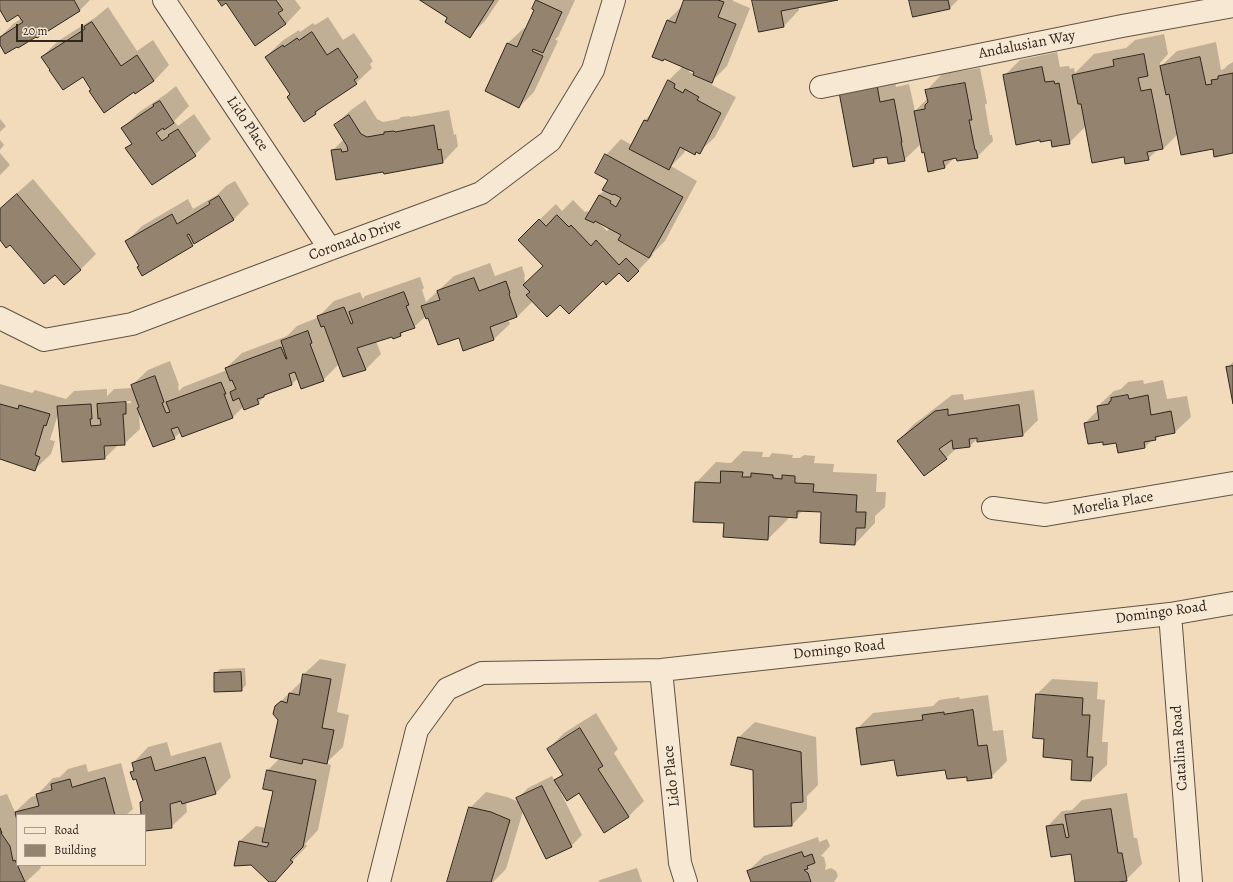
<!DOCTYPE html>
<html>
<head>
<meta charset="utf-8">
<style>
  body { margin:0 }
  #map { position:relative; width:1233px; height:882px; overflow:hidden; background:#f2dbbb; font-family:Alegreya,serif }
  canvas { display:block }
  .legend { position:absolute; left:16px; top:814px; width:130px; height:52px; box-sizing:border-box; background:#f7e8d3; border:1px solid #a79a8a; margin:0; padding:5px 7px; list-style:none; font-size:12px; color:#2f261d }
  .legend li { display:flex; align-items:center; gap:8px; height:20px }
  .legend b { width:20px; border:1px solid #a79a8a }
  .scale { position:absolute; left:16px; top:24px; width:67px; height:18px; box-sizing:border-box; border:2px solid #2f261d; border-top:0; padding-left:5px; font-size:12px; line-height:14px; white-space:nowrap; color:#2f261d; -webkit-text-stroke:3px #f7e8d3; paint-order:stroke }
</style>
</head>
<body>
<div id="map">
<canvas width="1233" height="882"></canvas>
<ul class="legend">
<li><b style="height:5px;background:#f7e8d3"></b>Road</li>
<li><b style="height:11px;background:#94846f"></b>Building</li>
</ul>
<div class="scale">20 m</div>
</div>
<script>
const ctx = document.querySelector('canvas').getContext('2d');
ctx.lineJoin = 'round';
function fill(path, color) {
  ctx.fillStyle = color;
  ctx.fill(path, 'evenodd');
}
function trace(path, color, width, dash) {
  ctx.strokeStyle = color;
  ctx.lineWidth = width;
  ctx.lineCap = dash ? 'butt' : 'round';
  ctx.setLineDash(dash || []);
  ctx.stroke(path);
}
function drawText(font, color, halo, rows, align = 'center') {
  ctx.font = font + ' Alegreya,serif';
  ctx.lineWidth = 3.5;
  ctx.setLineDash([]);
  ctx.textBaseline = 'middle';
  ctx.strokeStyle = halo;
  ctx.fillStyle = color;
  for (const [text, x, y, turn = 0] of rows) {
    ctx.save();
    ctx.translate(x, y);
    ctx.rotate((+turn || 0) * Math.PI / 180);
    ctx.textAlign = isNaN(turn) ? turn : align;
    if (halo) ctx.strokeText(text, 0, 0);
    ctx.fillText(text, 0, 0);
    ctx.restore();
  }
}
const shadow = new Path2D(`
  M0,0H90L80,10L37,37L0,44V37L13,24L22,18L18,13L0,8Z
  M219,0H295L301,8L286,24Z
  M422,0H499L485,21L469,36L449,18Z
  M538,0H575L558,37L555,39L558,41L534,92L519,107L486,91L508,43L524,28L526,29L536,9H533Z
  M685,0H733V1L750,8L727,66L713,80L714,81L712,85L736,97L715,137L699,152L697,151L695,153L686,149L684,153L671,166L697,181L665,241L652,254L653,255L628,281L619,271L560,303L533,301L517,317L508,320L510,324L494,339L464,350L459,337L426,316L414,327L405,330L400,336L393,335L376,341L381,354L365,370L339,364L323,380L298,378L292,384L269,392L258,403L243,407L232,418L181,432L174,438L139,411L140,429L124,444L118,445L105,458L59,411L50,440L55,441L51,454L35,469L0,458V384L32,393L35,390L66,399L74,391L107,389V396L114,389L133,388L132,385L148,370L170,361L179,385L178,387L179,391L183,387L227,370L226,368L242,353L287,336L297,326L319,317H318L334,301L360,292L363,299L365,296L420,277L424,288L422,290L426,302L454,276L490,263L495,276L522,266L525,276L524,278L526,284L544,266L535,224L556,204L562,211L573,200L585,212L587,211L590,213L599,195L605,190L609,179L606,155L621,139L632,145L645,120L652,113L668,81L683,66L664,58L653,57L668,20L683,5ZM690,69L695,71L694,74L689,72ZM598,222L610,228L607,231ZM131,401V403L115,404V402Z
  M754,0H833L799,7V10L784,26Z
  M910,0H958L950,8Z
  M108,7L137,51L153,40L169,65L154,81L135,93L134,91L92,89L83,76L51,70L42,57L58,41L96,17Z
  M328,17L343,40L354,33L373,61L370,64L372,68L356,83L323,105L316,113L291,94L266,57L282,41L299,30L300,32L313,23L315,25Z
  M1164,34L1168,54L1160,63V67L1177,51L1216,42L1221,70L1224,69L1228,65L1233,62V152L1213,148L1178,134L1163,149L1157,150L1148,159L1125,156L1086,126L1069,143L1052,139L1004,76L1020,60L1057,52L1060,67L1069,66L1070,69L1074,68L1075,73L1094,54L1126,48L1135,40Z
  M980,68L987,103L985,105L990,135H992L993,141L977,157H955L944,168L925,151L921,144L904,160L888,155L879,157L874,162L854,166L840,92L893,70L896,87L909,84L915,111L928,98L927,90L942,74Z
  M176,86L189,106L174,121L178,126L194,114L211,139L195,155L127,148L132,143L123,128L138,113L166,94Z
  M365,100L377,119L383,122L399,119L401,117L410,116V117L449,110L454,135L456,134L458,146L443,162L385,172L332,151L344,139L335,125L351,110Z
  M0,119L6,126L0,132Z
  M0,140L4,145L0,150Z
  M0,153L10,165L0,175Z
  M33,179L96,254L81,269L64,284L55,273L10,244L0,239V208Z
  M235,181L249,204L233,220L196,241L192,245L140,265L126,242L142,226L188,199L193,209L217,195L226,186Z
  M1233,362V398L1228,367Z
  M1143,380L1144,384L1163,380L1167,399L1187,396L1191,417L1175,432L1160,435L1156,439L1152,440L1145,447L1119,452L1117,442L1104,440L1085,423L1099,409L1098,406L1114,391L1121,389L1128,382Z
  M1034,390L1038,420L1023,435L978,438L970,446L957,448L946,458L898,441L913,425L952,395L963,394L964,400Z
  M743,451L763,452L762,457H769L772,453L793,455L792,458H800L804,455L815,456L814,463L834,464L833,472L877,474L876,492H886L885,507L875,516V523L855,544L822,512L803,510L796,517H788V519L768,539L725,523L696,483L716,462L731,463Z
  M320,659L346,664L337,712L349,715L343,747L326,763L331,765L318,830L305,844L307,846L273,882H271L240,841L256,826L266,828L274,790L264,788L268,770L280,758L279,720L276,706L303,680L304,674Z
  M245,668L246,685L241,690L215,674L220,669Z
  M1052,679L1098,682L1097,699L1105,700L1102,742H1108L1107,765L1091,780L1073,759L1045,738L1037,694Z
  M988,695L993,731L1003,730L1007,761L991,777L968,776L946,769L895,759L857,729L873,713L933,706L939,700L959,697L960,699Z
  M596,713L618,749L614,753L644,801L628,817L580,792L559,787H558L582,835L571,846L523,811L506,869L493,882H448L470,808L486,792L507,797L519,802L517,799L528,788L552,776L555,781L563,773L548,749L564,733Z
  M755,722L816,737L818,785L807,796V809L792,825L754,769L739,737Z
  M167,742L171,756L221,742L231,777L216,793L186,801L187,812L171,827L145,830V815H142L141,802L143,799L137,777L132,772L135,769L133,763L148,747Z
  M121,763L133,809L126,815H17V865H40L41,868L26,882H0V796L7,794L15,812L31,797L37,795L53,778L60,777L68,769L86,764L88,772Z
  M1127,793L1134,838H1137L1142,864L1126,880L1111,882H1076L1072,853L1047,827L1062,811L1072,810L1082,800Z
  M818,837L819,842L827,839L830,846L821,856L824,857L826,865L825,870L831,868L836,871L838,876L834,882H752L748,871L764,856Z
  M637,868L642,882H598L600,880Z`);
const building = new Path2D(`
  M0,0H74L80,11L37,38L36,37L18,48L17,47L5,54L0,45V37L23,22L18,15L7,22L0,10Z
  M218,0H276L283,10L278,13L286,24L255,46L226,3L222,6Z
  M420,0H494L470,38L445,22L447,18Z
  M536,0L562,12L543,53L533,49L532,51L543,56L519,108L485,91L507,43L517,47L534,10L532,9Z
  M684,0H718L724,2L718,17L736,24L712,83L693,75L694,72L664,59L663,61L652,57L667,20L675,23Z
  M752,0H838L781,11L784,27L759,32Z
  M909,0H948L950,9L913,17Z
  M92,22L121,66L137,55L154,81L135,94L134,92L104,113L89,91L91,90L83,77L63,90L49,70H50L41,57L85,29L84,27Z
  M312,32L327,55L338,48L358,77L354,80L357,84L315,112L316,114L304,122L287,97L290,94L265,57L283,45L284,47L297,38L299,40Z
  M1144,54L1148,76L1138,78L1141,91L1151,89L1163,149L1147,152L1149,160L1125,164L1124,157L1092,163L1081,104H1078L1072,75L1114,66L1113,60Z
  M1200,57L1206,85L1212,84L1211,80L1218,79V76L1233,73V153L1214,157L1213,149L1181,155L1169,94L1166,95L1160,66Z
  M1042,67L1045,82L1054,81L1055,84L1059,83L1070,144L1052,147L1051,140L1040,142V140L1016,145L1003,75Z
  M668,80L675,84L674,88L683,93L685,89L699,97L697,100L721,113L700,154L696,152L695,155L680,147L669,170L629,149L644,120L647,121Z
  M965,83L972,120H969L975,150H976L978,158L957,161L956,158L943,161L945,168L928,172L924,152L922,153L914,111L925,109V105L928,102L925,90Z
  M877,85L880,102L894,99L902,142H901L905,161L888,164L887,157L873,159L874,163L853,167L839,92Z
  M160,101L174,123L164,130L163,128L156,133L162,141L169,136L168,135L178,129L196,156L152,185L125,148L132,144L121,128L154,106L153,105Z
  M349,115L361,134L367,137L384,134V132L394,131L395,132L434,125L438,150L441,149L443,163L384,174L383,172L336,180L331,150L341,149L342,152L348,151L347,146L334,125Z
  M605,154L683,197L649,258L618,240L621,235L595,221L594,223L585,219L599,195L611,201L610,203L616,207L621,198L614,194L613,195L602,190L608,180L595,173Z
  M17,194L81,270L64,285L55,275L44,284L10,245L6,248L0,240V209Z
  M219,196L234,220L194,244L189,234L187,235L193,246L142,276L137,267L139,266L125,241L172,214L177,224L210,204L209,202Z
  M557,215L569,227L571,225L591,246L596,240L619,265L626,258L639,271L628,282L619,273L606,285L603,281L569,314L560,305L547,317L526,295L530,292L523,285L543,266L518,240L539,219L546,226Z
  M474,278L479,291L506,281L510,293L509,294L517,317L490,327L494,340L463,351L459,338L438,345L428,318L426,319L421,306L440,300L437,291Z
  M404,292L409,305L406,306L415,328L400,333L401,336L393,339L392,337L357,348L366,370L343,377L324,326L321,327L317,316L344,307L351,324L353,323L349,312Z
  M308,331L312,343L310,344L324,381L301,389L295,372L289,374L292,385L264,395V397L257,399L259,404L244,410L239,398L233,401L230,392L236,389L232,380L230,381L225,368L281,347L286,359H287L281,341Z
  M1233,366V404L1226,367Z
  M155,376L164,402L162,403L166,413L170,412L166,402L221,382L226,394H224L233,418L182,437L178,427L171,429L175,439L153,447L137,408L139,407L131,385Z
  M1128,395L1129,399L1148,395L1151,415L1171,411L1175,433L1155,437L1156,440L1144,442L1145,448L1118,453L1116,443L1103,445V442L1088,444L1084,423L1099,420L1097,406L1109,404V402L1111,401V398Z
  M126,402V414H123L125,445L104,446L105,459L62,462L57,406L91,404L92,419H90L91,426L101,425L100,418L98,419L97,404Z
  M0,404L18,409L19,405L50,414L46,426L44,425L35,455L40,457L35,471L0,459Z
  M1019,405L1023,436L977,442V438L969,439L970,447L953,449L952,440L939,449L947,459L924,476L897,441L935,411L948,409V415Z
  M721,471L743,472L742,477H751V473L773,475V478L782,479V475L795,476V483L814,484L813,492L857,495L856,512H866L865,528H856L855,545L820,543L821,512L797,511V518L769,516L768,540L723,537L724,523L693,522L695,482L720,483Z
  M241,672L242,691L214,692V673Z
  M303,674L331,679L322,728L334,730L327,764L303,759L302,764L270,757L278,720L273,714L275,706L281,701L287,703L289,693L299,695Z
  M1036,694L1083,698L1082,715H1090L1087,757H1093L1091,781L1071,780L1072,760L1043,757L1044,739L1033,738Z
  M973,710L978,746L987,745L992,778L967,781V777L947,779L945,770L897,776L894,760L861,765L856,728L923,720L922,715L944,712V714Z
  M580,728L603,766L598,769L629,817L604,833L579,793L567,801L554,780L563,775L547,749Z
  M738,737L801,752L803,802L791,803L792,826L754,827L753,770L731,765Z
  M151,757L155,771L205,757L216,794L182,804L181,801L170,804L172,828L145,831V815H141L140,802L143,801L136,779L133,780L130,772L134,771L132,763Z
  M267,770L316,780L303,847L290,860L293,862L275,882H269L251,865L234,866L239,841L267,847L269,843L262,842L273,791L263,789Z
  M105,778L115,815H17V821L15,812L39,806L36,794L52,790L51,784L70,779L72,787Z
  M542,786L572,847L546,859L516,798Z
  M469,807L491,812L510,820L491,882H447Z
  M1111,809L1118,853H1122L1127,881L1118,882H1075L1071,854L1051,857L1046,826L1063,824L1066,838L1069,837L1065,815Z
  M0,828L2,833H1L10,846L13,861L15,860L25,882H0Z
  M802,852L804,857L812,854L815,863L807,866L808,869L804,870L808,873L811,882H751L747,871Z`);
const minor = new Path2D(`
  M164,0L330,249
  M821,87L1122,26L1233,6
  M0,318L44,340L132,324L330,249L481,193L550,141L593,70L614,0
  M993,508L1045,515L1233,483
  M1170,614L1191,882
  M661,670L680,863L686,882
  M379,882L417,730L447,689L482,673L661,670L1170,614L1233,603`);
const streetNames = [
  ["Andalusian Way",1027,45,-11],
  ["Lido Place",247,124,56],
  ["Coronado Drive",355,240,-20],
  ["Morelia Place",1113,504,-10],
  ["Domingo Road",1161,613,-8],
  ["Domingo Road",839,650,-6],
  ["Catalina Road",1180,748,-94],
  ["Lido Place",672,776,-96]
];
fill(shadow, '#0003');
fill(building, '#94846f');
trace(building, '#2f261d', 1);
trace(minor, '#605344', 24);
trace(minor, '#f7e8d3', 22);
drawText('15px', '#2f261d', '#f7e8d3', streetNames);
</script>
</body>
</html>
